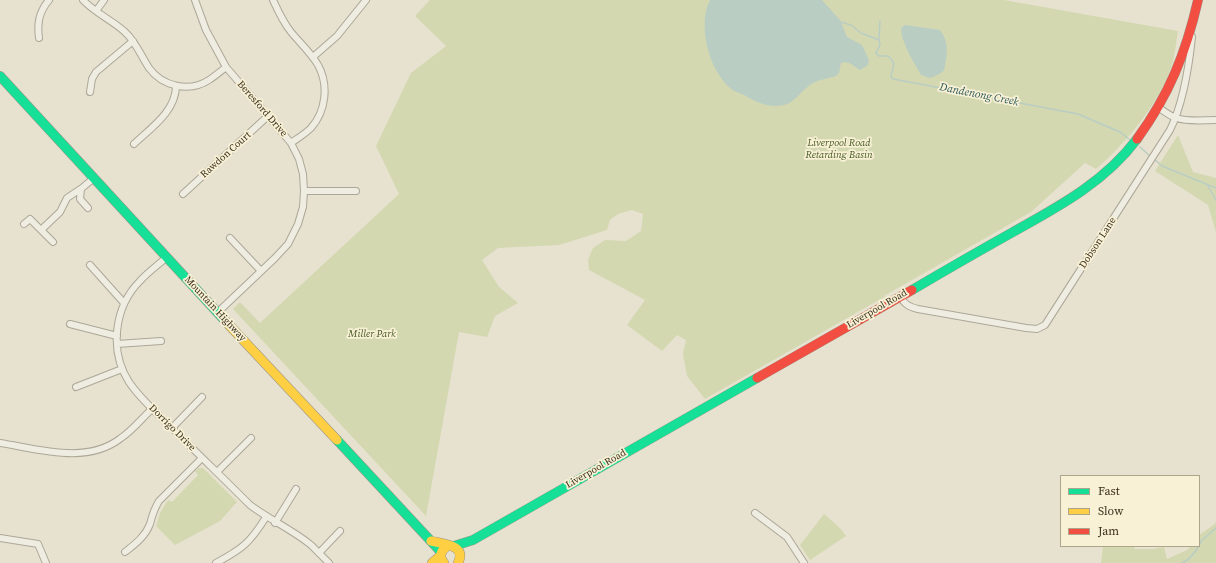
<!DOCTYPE html>
<html>
<head>
<meta charset="utf-8">
<style>
  body { margin:0 }
  #map { position:relative; width:1216px; height:563px; overflow:hidden; background:#e7e2cf; font-family:"Source Serif 4",serif }
  canvas { display:block }
  .legend { position:absolute; left:1060px; top:475px; width:140px; height:72px; box-sizing:border-box; background:#f8f1d5; border:1px solid #ada48c; margin:0; padding:5px 7px; list-style:none; font-size:12px; color:#3c301e }
  .legend li { display:flex; align-items:center; gap:8px; height:20px }
  .legend b { width:20px; border:1px solid #ada48c }
</style>
</head>
<body>
<div id="map">
<canvas width="1216" height="563"></canvas>
<ul class="legend">
<li><b style="height:5px;background:#16e098"></b>Fast</li>
<li><b style="height:5px;background:#ffcf43"></b>Slow</li>
<li><b style="height:5px;background:#f24e42"></b>Jam</li>
</ul>
</div>
<script>
const ctx = document.querySelector('canvas').getContext('2d');
ctx.lineJoin = 'round';
function fill(path, color) {
  ctx.fillStyle = color;
  ctx.fill(path, 'evenodd');
}
function trace(path, color, width, dash) {
  ctx.strokeStyle = color;
  ctx.lineWidth = width;
  ctx.lineCap = dash ? 'butt' : 'round';
  ctx.setLineDash(dash || []);
  ctx.stroke(path);
}
function drawText(font, color, halo, rows, align = 'center') {
  ctx.font = font + ' "Source Serif 4",serif';
  ctx.lineWidth = 3.5;
  ctx.setLineDash([]);
  ctx.textBaseline = 'middle';
  ctx.strokeStyle = halo;
  ctx.fillStyle = color;
  for (const [text, x, y, turn = 0] of rows) {
    ctx.save();
    ctx.translate(x, y);
    ctx.rotate((+turn || 0) * Math.PI / 180);
    ctx.textAlign = isNaN(turn) ? turn : align;
    if (halo) ctx.strokeText(text, 0, 0);
    ctx.fillText(text, 0, 0);
    ctx.restore();
  }
}
const green = new Path2D(`
  M430,0H1004L1178,31C1176,42 1175,54 1172,65C1158,105 1128,141 1096,169L1085,163L1031,212L884,296H886L705,399L687,376L683,354L686,340L677,335L662,351L627,325L645,300L589,270L588,260L593,248L605,240L626,241L641,231L643,214L632,210L618,214L610,220L607,230L559,245L498,248L482,260L499,287L518,303L495,316L487,337L459,332L426,516L233,309L240,302L260,323L399,194L376,146L411,73L446,46L415,16Z
  M1178,135L1193,172L1216,178V232L1208,205L1155,171Z
  M199,468H203L237,502L220,521L175,545L156,526L160,513L168,500L172,502L198,475L195,471Z
  M824,514L840,528L846,536L810,560L800,545Z
  M1216,521V563H1101L1103,546H1135L1134,549H1153L1164,547L1167,559L1189,549V546H1199V535L1215,524Z`);
const water = new Path2D(`
  M710,0H822L840,20L847,37L862,45L869,60L868,65L860,70C854,66 848,60 841,63L839,73L836,76C828,79 820,79 813,83C802,89 796,102 784,105C770,108 757,103 746,96C741,93 734,92 730,88C709,70 697,25 710,0Z
  M905,25L940,30C947,40 948,48 946,60C945,63 945,67 944,70C941,74 935,76 930,78L921,75L909,54L902,37L901,28Z`);
const stream = new Path2D(`
  M880,21L879,40L880,45L876,53L879,56H888C898,65 892,66 891,77L893,79L1078,114L1120,132L1129,139
  M841,22L851,25L861,33L879,40
  M1140,147L1150,156
  M1153,158L1162,166L1216,188
  M1208,186L1216,200
  M1199,545L1202,540L1216,528
  M1182,563C1189,561 1195,552 1199,546`);
const street = new Path2D(`
  M83,0C95,13 112,20 125,32C136,42 141,56 149,68C162,86 189,93 209,80C215,76 221,71 226,67
  M195,0L206,30L226,67L291,143L299,159L303,174L304,191L303,207L298,224L288,244L275,258L217,313
  M273,0C278,11 283,22 291,32C300,43 311,53 318,65C329,85 326,111 311,128C305,134 298,138 291,143
  M96,11L104,0
  M39,38C37,23 39,12 49,0
  M313,57L337,36L366,0
  M90,92L92,79L96,72L133,41
  M1159,108C1164,111 1170,116 1176,118C1189,122 1203,120 1216,120
  M134,144C151,128 176,111 176,86
  M81,189L80,199L88,208
  M304,191H356
  M183,194L268,116
  M24,224L30,219L53,242
  M41,230L60,212L67,198L82,188L94,178
  M230,238L261,271
  M167,257C158,265 148,272 140,281C114,307 109,351 129,382C141,400 159,415 175,431C200,456 225,480 250,505C270,520 293,530 311,545C317,551 323,557 329,563
  M90,265L124,303
  M900,296C904,304 909,307 918,309L1026,328L1037,329L1045,325L1170,130C1183,104 1189,66 1192,37
  M70,324L117,336
  M117,344L161,341
  M76,387L122,369
  M172,428L202,397
  M0,443C38,449 87,465 121,438C133,430 142,418 152,409
  M217,472L251,438
  M755,513L787,537L804,563
  M275,523L296,489
  M0,538L38,544L46,563
  M125,552C135,544 145,537 150,524C152,516 154,509 159,501L202,458
  M319,553L340,531
  M216,563C242,549 250,543 266,517`);
const fast = new Path2D(`
  M0,76L229,325
  M912,290C946,270 979,251 1013,232C1058,207 1105,182 1137,139
  M337,440L441,552
  M454,546L473,540L757,378`);
const slow = new Path2D(`
  M229,325L337,440
  M431,541C444,544 467,545 458,563
  M432,563L441,555
  M444,563C439,557 440,552 446,547`);
const jam = new Path2D(`
  M1137,139C1169,95 1186,53 1198,0
  M757,378L912,290`);
const streetNames = [
  ["Beresford Drive",262,109,49],
  ["Rawdon Court",226,155,-42],
  ["Dobson Lane",1098,243,-57],
  ["Mountain Highway",215,309,47],
  ["Liverpool Road",877,309,-30],
  ["Dorrigo Drive",172,428,45],
  ["Liverpool Road",596,469,-30]
];
const parkNames = [
  ["Liverpool Road",839,143],
  ["Retarding Basin",839,155],
  ["Miller Park",372,334]
];
const waterNames = [
  ["Dandenong Creek",979,95,11]
];
fill(green, '#d3d8b1');
fill(water, '#bacdc3');
trace(stream, '#bacdc3', 1.5);
trace(street, '#aca798', 8);
trace(fast, '#9c9688', 10);
trace(slow, '#9c9688', 10);
trace(jam, '#9c9688', 10);
trace(street, '#efece1', 6);
trace(fast, '#16e098', 9);
trace(slow, '#ffcf43', 9);
trace(jam, '#f24e42', 9);
drawText('10px', '#3c301e', '#f8f1d5', streetNames);
drawText('italic 10px', '#465a24', '#f8f1d5', parkNames);
drawText('italic 11px', '#2d5a5d', '#f8f1d5', waterNames);
</script>
</body>
</html>
